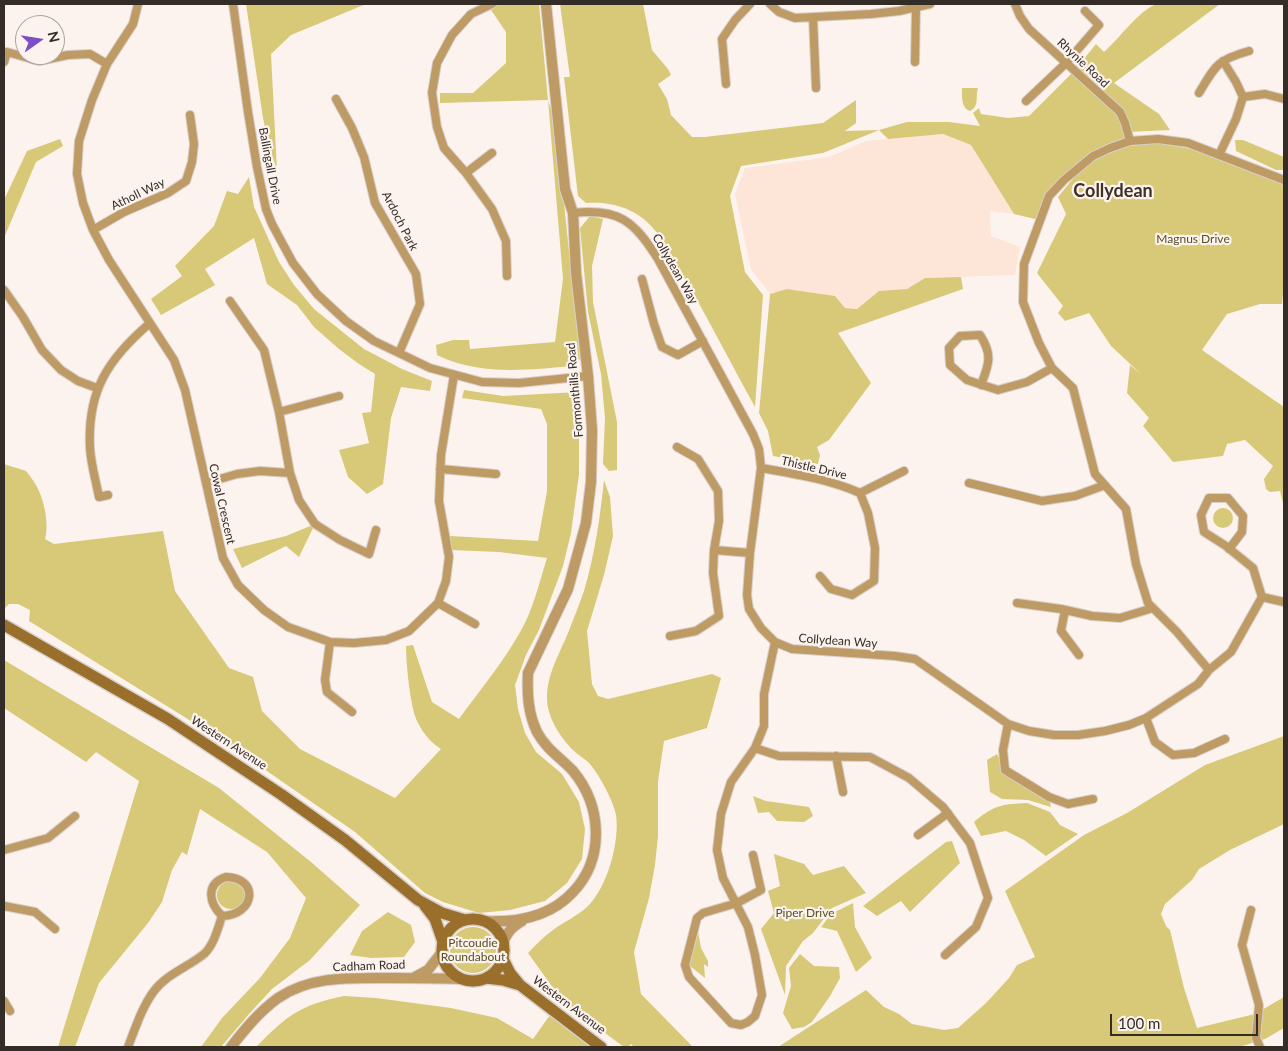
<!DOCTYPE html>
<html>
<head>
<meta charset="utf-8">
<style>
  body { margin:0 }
  #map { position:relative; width:1288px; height:1051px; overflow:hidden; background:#fcf3ee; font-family:Lato,sans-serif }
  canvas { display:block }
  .frame { position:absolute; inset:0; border:5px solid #342c27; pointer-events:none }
  .north { position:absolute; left:15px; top:15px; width:50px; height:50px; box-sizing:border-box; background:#fcf3ee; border:1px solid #aca39e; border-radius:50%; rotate:77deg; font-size:14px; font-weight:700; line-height:20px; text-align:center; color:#342c27 }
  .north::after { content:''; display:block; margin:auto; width:18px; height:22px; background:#7a4fc7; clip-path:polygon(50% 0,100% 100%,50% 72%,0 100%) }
  .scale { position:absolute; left:1110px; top:1014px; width:148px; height:22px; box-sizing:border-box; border:2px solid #342c27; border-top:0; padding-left:6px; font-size:15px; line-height:18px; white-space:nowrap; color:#342c27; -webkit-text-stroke:4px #fcf3ee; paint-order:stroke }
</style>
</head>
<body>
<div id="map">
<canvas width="1288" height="1051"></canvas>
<div class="frame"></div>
<div class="north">N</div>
<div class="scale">100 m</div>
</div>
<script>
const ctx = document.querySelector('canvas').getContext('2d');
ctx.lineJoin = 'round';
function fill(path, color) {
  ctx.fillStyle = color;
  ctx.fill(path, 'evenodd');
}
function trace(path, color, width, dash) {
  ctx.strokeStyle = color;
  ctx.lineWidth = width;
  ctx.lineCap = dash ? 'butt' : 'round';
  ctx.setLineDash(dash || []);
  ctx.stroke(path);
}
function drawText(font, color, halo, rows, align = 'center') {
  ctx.font = font + ' Lato,sans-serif';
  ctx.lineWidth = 4.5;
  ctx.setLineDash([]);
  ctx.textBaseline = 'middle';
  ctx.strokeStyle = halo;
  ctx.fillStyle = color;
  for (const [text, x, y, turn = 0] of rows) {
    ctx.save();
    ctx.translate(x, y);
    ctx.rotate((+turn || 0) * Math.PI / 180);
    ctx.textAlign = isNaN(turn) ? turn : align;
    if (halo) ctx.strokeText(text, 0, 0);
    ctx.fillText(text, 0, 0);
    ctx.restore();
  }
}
const built = new Path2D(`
  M943,134L971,145L1014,214L990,211L991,236L1020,247L1015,275L925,278L907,289L880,291L857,309L845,308L835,296L787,289L770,294L751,269L735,194L745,168L829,157L866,141Z`);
const green = new Path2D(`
  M246,4H366L291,35L271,54L277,171L268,142L263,118Z
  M487,4H539L548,100L556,125L580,359L573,366C527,370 479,376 437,355L436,345L453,340H469L470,349L555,342L563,279L548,100L440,103V93H473L506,63V32Z
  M560,4H643L652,50L668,69L671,75L658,84L667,99L671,115L692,137H705L823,123L856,100V123L845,131L879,130L907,122H949L980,126L973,113L979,108L981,114L1008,118L1029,116L1074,71L1096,44L1104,52C1120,38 1135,15 1154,5C1161,1 1208,4 1220,4L1114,83L1159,114L1170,130L1128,132L1130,141L1093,156L1049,196L1039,220L1014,214L971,145L943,134L888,139L879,130L823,153L741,166L730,196L745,272L763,295L755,407C730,362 707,316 681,272C672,257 664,240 652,227C636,208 610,201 586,203L578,196L564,77H570Z
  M962,88H978C975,97 980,106 970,111C961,108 962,96 962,88Z
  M60,139L63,146L36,162L4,238V200L27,151Z
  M1235,140H1243L1284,157V170H1276L1236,151Z
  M1157,143L1191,149L1284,184V283L1282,304H1260L1227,314L1202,350L1284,407V507L1280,491L1270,492L1266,489L1264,479L1273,466L1245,440L1227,444L1223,456L1173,462L1143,426L1149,418L1127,393L1130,365L1142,375L1111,346L1089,313L1065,321L1058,313L1063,306L1037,273L1066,214L1058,197L1076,175L1092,161L1127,146Z
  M249,177L254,207L279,262L294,285L314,309L364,349L402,369L432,381L430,391L401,387L391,418L383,484L367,494L348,477L339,450L369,443L362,413L371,412L375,374L359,364L339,349L314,327L297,305L267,284L254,238L205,269L215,285L161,315L151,299L182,276L175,266L214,226L227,191L238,194Z
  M590,216L603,219L592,266L593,302L617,422V470L609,471L603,464L605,418L601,374L588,312L580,228Z
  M961,277L963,289L838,333L871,383L829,440L817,447L820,455L818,464L773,456L768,431L759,413L770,294L787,289L835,296L845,308L857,309L879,291L907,289L925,278Z
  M464,390L503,396L579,392V474L571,533L563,566L539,630L526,655L515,685L518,709L525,733L536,752L562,774L579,802L585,829L582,859L567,883L545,901L510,910L479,913L443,902L425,893L355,832L225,742L29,621L30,610L18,604H9L4,609V464L26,471C31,477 36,484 39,491C45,504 49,526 45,539L54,544L163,531L175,591L229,668L253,677L262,711L300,749L395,798L441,749C431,743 423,733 418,723C410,710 406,662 406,646L413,645L432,702L459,719C479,691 502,664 519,634C533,611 539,583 547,558L499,552L451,550L450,536L538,541L547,491V424L541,409L462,398Z
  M604,480L610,497L613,536L604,575L587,631L592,684L598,696L608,699L712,674L721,678L707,728L664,741L658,781V836L655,865L649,898L634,952L641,994L693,1047H634L631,1044L628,1047H624L564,1003L528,953C536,945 543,937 553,930C564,922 577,916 587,907C607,888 620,842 616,815C614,802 598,772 588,762C584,758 578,755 573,750C560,737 547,717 547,698C547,674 559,655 568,633C573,620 579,605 584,591C595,554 600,517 604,480Z
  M1213 518a10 10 0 1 1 20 0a10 10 0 1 1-20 0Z
  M315,524L299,557L286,546L242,568L233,549L286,536Z
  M4,660L219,788L311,862L360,905L310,960L272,989L249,1014L221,1047H201L222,1018L260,978L290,938L306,898L267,852L200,809L187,855L182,852L172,870L162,902L148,923L99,983L75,1047H58L139,781L96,752L86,762L4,708Z
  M1284,736V824L1230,850L1199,869L1192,880L1165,904L1161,914L1166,926L1170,930L1184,988L1197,1028L1255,1014L1284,997V1028L1265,1039L1239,1047H778L866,990L884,1007L899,1014L912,1024L944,1030L958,1028L986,1003L1009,978L1017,965L1035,957L1005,891L1084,835L1127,813L1205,765Z
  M997,754L1005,770L1049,797L1051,807L1028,800L1002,799L990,792L987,760Z
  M753,796L766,801L809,807L813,816L804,822L777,821L769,812L758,813Z
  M1027,803L1050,812L1060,825L1078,834L1046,856L1024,840L1006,831L981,836L974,822C994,805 1002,804 1027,803Z
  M952,841L960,863L910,912L901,901L877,916L863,906L946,842Z
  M774,854L804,864L813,875L844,866L866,893L832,908L813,933L803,941L786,966L785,995L761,929L774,913L768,891L780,886Z
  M217 895a14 14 0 1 1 28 0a14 14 0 1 1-28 0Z
  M853,903L855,927L872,958L856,972L837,931L821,927L831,914Z
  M388,912L411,925L415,942L404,957L371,958L350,955L362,931Z
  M450 950a23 23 0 1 1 46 0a23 23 0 1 1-46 0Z
  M698,931L701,948L708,961V967L704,964L705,978L690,966L689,960L696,933Z
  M800,954L814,966L839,967L840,978L830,996L812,1022L804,1027L792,1029L783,1013L791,986L789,968Z
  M344,996L376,998L451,1008L497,1018L533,1039L550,1015L591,1047H256C287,1016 299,1005 344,996Z`);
const minor = new Path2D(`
  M138,4L133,24L107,64L92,100L79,141L77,174L83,203L93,230L109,260L174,360L185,390L223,558L238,585L264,610L288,627L330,642L354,643L386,640L409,631L438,603L446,581L449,557L439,501L441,455L454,375
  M233,4L248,112L257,167L266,209L272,224L293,263L317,294L346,321L374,341L430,368L482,382L519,383L588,376
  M492,4L471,14L452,35L437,63L432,93L437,127L444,148L466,173L492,209L506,241L507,276
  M770,4L779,12L795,18L871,14L899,11L930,4
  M1015,4L1020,16L1029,29L1120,112L1125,123L1130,141
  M813,17L816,88
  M4,62L7,52L39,61L68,55L90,54L107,64
  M915,62L916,7
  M726,84L722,39L735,20L750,4
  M1199,93C1216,65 1217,60 1249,51
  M1243,97L1265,94L1284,99
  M336,99L352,128L364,157L375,203L416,274L420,304L399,353
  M1026,101L1066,63L1099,25L1085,11
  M1219,155L1236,119L1243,97L1236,82L1223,61
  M466,173L492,153
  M573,213C619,208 634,221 658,259L753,434L759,449L761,468L750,553L747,595L749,609L761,628L775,642L792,649L895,656L915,659L1008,724L1029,731L1054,735H1078L1105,731L1129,725L1146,718L1198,684L1209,670L1231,652L1262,597L1284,602
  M93,230L124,212L168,193L186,181L192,162L194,144L190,115
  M642,279L654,324L662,347L678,355L703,341
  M4,290L23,317L42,350L61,370L78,381L97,388
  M230,301L264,350L279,412L290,473L299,500L315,524L340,540L369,554L376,530
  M981,385C989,364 993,355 980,335L960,336L949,348L950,365L967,380L998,390L1027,382L1052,368
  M279,412L339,396
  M761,468C795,474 828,479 860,493L868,513L875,548L874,581L852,595L831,589L820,576
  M440,469L496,474
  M206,483L237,474L260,471L290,473
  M969,483L1042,501L1075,496L1105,485
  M860,493L904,471
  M108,495L99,497C96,481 91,465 90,448C87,391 108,359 150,323
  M1229,549L1242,532L1243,516L1228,498H1209L1201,515L1204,532L1226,546L1253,568L1262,597
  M714,550L750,553
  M438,603L475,624
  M1017,603L1061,609L1092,616L1120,618L1153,608
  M1065,610L1061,631L1079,655
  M670,636L696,631L719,616L713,573L714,550L719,521L718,491L698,459L677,447
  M330,642L325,680L327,692L352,712
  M1209,670L1177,632L1148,603L1136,564L1126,509L1095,474L1073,388L1052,368L1039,343L1023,302L1024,264L1049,196L1064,180L1093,156L1110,148L1130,141L1158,139L1188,143L1284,180
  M1146,718L1155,742L1173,755L1194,753L1225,739
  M1008,724L1003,750L1005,770L1049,797L1068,804L1093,799
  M755,748L779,756L870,757L909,778L943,807L970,843L988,898L976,927L945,955
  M836,756L843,792
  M918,835L948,813
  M4,850L48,838L75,816
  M753,855L761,890L737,903L703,913L697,918L685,965L689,977L731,1023L741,1025L748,1022L755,1016L762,995L755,955L748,927L723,878L717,850L721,814L731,782L755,748L764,726V694L775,642
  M226,877C260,878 255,915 222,916C209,903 205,884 226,877Z
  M4,906L35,912L55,929
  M1251,910L1242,945L1259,1005L1256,1038L1260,1047
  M4,1001L10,1011
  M128,1047C135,1029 142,1007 154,991C167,974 188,967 204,954C214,945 218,928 222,916`);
const tertiary = new Path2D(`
  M483,921C516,923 550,917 573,892C605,858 602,806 573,771C561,758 546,749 537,732C528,713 527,694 528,673L568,589L586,523L591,482L592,430L588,376L576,273L573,213L565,189L546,4
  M503,943C507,932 512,927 522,921
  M415,977L428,970L442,952
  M231,1047C245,1029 259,1012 278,998C312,975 353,978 393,978C415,978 438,978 461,979`);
const secondary = new Path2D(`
  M4,625L168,719L282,795L345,840L418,900L442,913L465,920
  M425,906L435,919L443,942
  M442 950a31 31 0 1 1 62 0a31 31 0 1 1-62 0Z
  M503,959L510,973L520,985L601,1047
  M486,978L503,980L520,985`);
const streetNames = [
  ["Rhynie Road",1083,63,43],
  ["Ballingall Drive",270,166,79],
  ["Atholl Way",138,194,-26],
  ["Ardoch Park",400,221,63],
  ["Collydean Way",675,269,60],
  ["Formonthills Road",575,390,-95],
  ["Thistle Drive",814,468,13],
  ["Cowal Crescent",222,504,77],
  ["Collydean Way",838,641,4],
  ["Western Avenue",229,743,33],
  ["Cadham Road",369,966,-2],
  ["Western Avenue",569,1005,37]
];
const parkNames = [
  ["Magnus Drive",1193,239],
  ["Piper Drive",805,913],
  ["Pitcoudie",473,943],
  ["Roundabout",473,957]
];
const districtNames = [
  ["Collydean",1113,191]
];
fill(built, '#fde6d8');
fill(green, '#d7c978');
trace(minor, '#d8cfca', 10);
trace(tertiary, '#d8cfca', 12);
trace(secondary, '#d8cfca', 14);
trace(minor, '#be9a65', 8);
trace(tertiary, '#be9a65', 10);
trace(secondary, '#996f2b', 11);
drawText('12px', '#342c27', '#fcf3ee', streetNames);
drawText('12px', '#564f25', '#fcf3ee', parkNames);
drawText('bold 18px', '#3f2f25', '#fcf3ee', districtNames);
</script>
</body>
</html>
